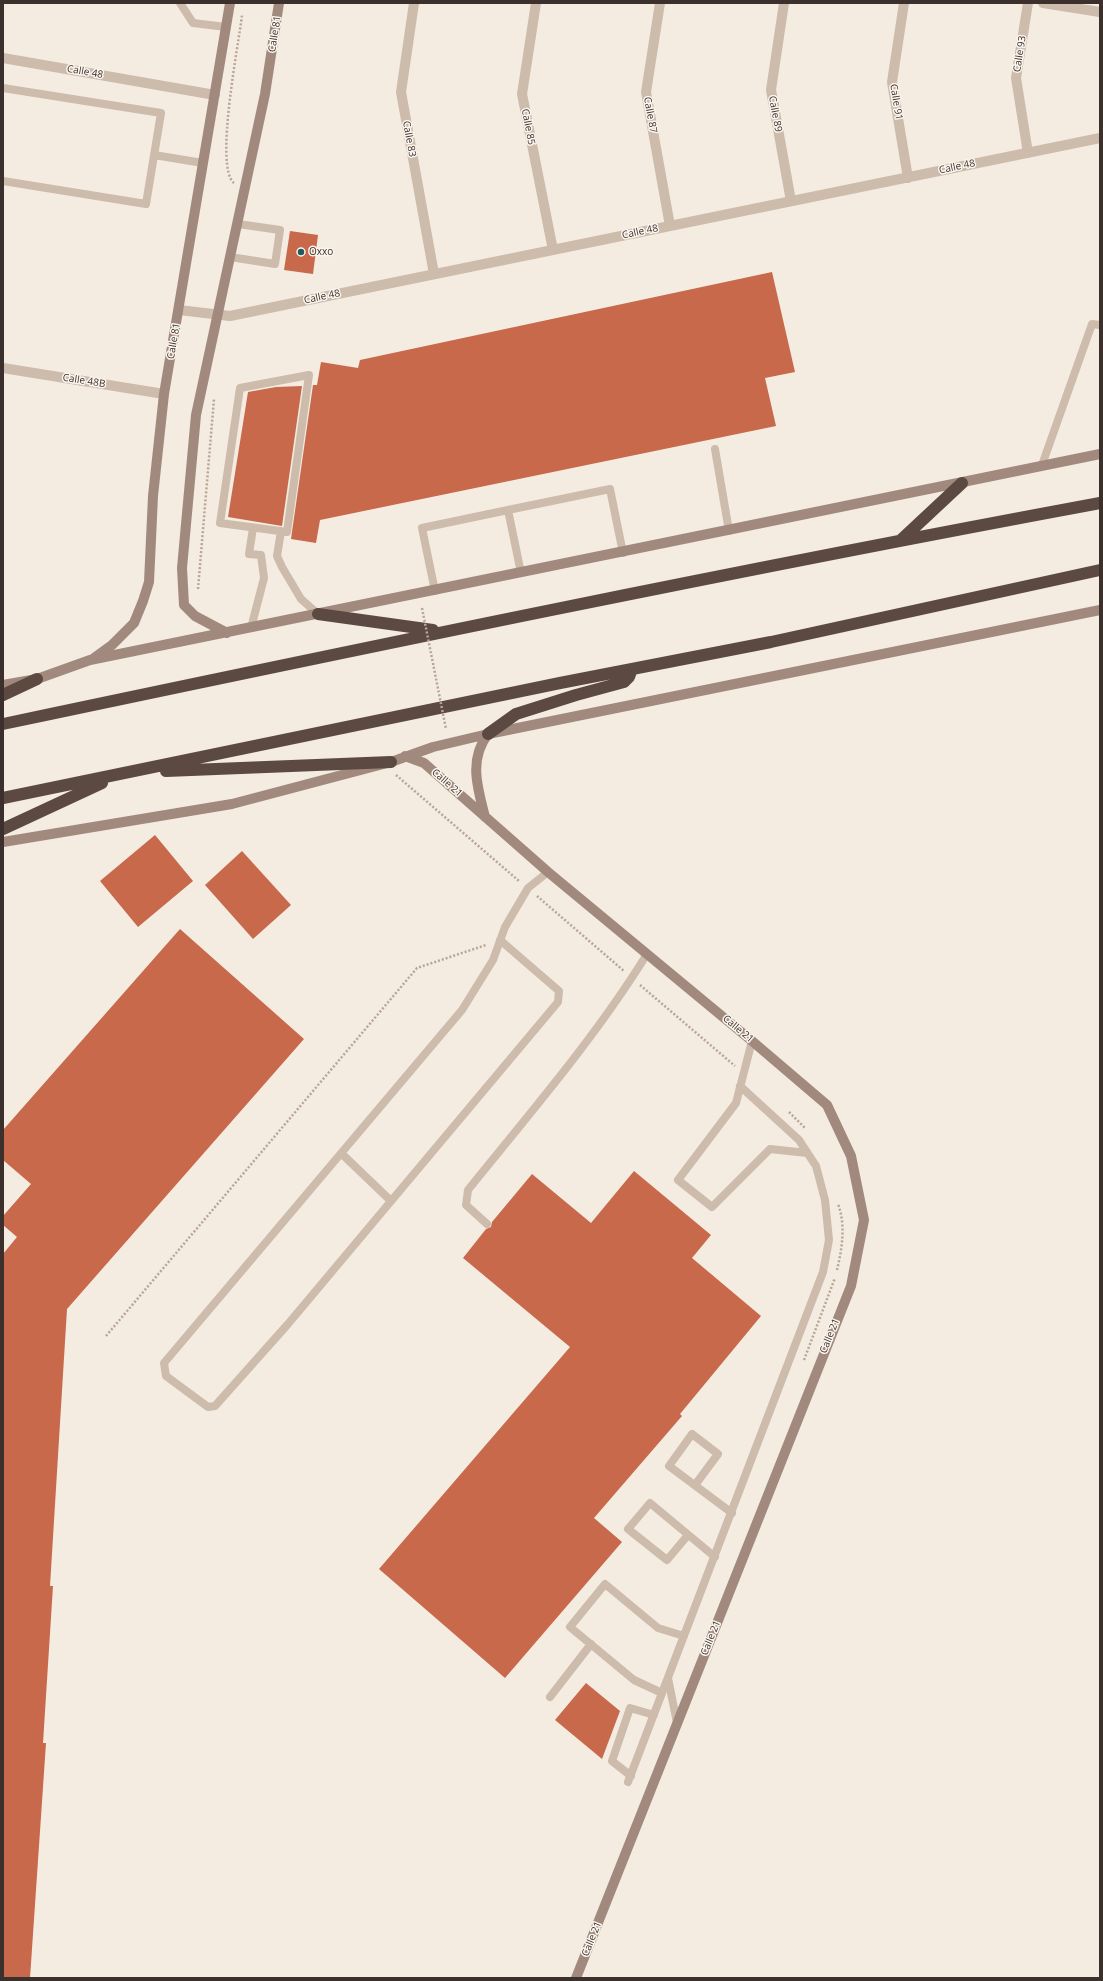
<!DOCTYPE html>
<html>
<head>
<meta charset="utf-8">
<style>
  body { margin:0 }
  #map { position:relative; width:1103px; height:1981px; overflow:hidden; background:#f4ebe1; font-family:"Open Sans",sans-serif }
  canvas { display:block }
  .frame { position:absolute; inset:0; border:4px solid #3b302b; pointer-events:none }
</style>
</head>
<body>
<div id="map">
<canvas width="1103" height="1981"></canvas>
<div class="frame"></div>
</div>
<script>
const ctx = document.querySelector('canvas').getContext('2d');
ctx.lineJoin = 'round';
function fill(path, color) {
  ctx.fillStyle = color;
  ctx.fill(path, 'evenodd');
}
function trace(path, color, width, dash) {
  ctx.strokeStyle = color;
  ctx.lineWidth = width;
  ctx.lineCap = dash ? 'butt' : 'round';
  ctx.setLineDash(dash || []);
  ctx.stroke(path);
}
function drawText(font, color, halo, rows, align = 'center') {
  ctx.font = font + ' "Open Sans",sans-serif';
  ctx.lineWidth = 3;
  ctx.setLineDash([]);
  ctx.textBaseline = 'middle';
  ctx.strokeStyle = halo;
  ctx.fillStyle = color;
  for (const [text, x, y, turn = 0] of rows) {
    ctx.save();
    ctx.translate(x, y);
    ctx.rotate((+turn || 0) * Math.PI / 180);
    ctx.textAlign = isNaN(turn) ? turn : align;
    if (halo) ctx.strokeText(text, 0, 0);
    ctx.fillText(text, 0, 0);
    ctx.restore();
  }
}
const building = new Path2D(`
  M290,231L318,235L313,274L284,270Z
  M772,272L795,372L765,378L776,426L320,520L316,543L291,539L313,385H317L321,362L358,368L360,360Z
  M302,386L282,526L228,517L248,392L276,387Z
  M155,835L193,881L138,927L100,881Z
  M242,851L291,905L253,939L205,885Z
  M180,929L304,1039L67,1309L50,1586H53L43,1743H46L30,1978H3V1254L17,1237L3,1225V1216L31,1184L3,1160V1130Z
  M634,1171L711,1235L692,1258L761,1316L680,1414L682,1416L594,1518L622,1542L505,1678L379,1569L570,1347L463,1258L486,1229L491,1227L492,1222L532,1174L591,1223Z
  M586,1683L620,1711L602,1759L555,1720Z`);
const path = new Path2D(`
  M234,183C214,167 239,43 242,15
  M198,589L214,399
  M396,775L519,881
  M537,896L624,971
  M640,985L735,1066
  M789,1112L805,1128
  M837,1270C842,1249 846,1225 838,1204
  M106,1336L417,968L486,945
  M804,1360L835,1278`);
const lane = new Path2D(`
  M180,3L193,23L226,27
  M3,88L161,113L146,204L3,181
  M154,155L203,163
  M230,257L275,264L280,230L238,224
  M309,375L287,532L220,523L240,388Z
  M715,449L729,531
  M1042,465L1092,324L1100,325
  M508,510L610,489L623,553
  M281,531L277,556L282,567L301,599L318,614
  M435,591L422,528L508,510L521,573
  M251,628L264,578L261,555L249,554L253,528
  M500,940L559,991L558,1002L288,1324L215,1406L208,1407L166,1376L164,1363L462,1010L493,960L505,927L528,888L548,872
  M752,1041L736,1103L678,1180L712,1207L770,1149L807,1153
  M342,1154L391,1201
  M487,1224L466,1205L468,1190C530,1113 595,1038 647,954
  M695,1485L718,1454L692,1434L669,1466L732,1513
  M688,1535L667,1560L628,1529L650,1503L715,1557
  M668,1678L677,1723
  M662,1693L634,1680L570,1627L605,1584L658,1628L684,1636
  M550,1697L591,1644
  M631,1776L612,1761L630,1708L654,1715
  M628,1782L823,1272L829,1240L825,1200L816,1166L799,1140L740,1086`);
const street = new Path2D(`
  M414,3L401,92L434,274
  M536,3L522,94L553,250
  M660,3L646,92L670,226
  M784,3L771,90L791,201
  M904,3L892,82L908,178
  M1028,3L1016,78L1028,153
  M1043,3L1100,12
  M3,58L215,95
  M179,310L230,316L1100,138
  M3,368L164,394`);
const secondary = new Path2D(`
  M227,633L195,616L184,605L182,568L196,415L265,94L279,3
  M94,658L112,645L134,623L143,601L149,582L153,496L164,394L230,3
  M3,685L37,679L90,660L1100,454
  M405,756L424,763L548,872L752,1041L827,1105L851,1156L864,1220L851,1286L576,1978
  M485,817C478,789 468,760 488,734
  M3,842L232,804L391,762L433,747L488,734L1100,610`);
const highway = new Path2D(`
  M901,540L962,483
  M318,614L433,630
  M3,695L37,679
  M3,724C368,647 733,571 1100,503
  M488,734L516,714L576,695L624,682L629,677L632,669
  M166,771L391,762
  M3,798L560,683L771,642L1100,570
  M3,829L102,783`);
const pathBridge = new Path2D(`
  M422,608L446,729`);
const markers = [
  [301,252,4,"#1f5a5e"]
];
const streetNames = [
  ["Calle 81",275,34,-81],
  ["Calle 93",1020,54,-81],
  ["Calle 48",85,72,10],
  ["Calle 91",896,102,81],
  ["Calle 89",775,114,80],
  ["Calle 87",650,115,80],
  ["Calle 85",528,127,79],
  ["Calle 83",409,139,80],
  ["Calle 48",957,167,-12],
  ["Calle 48",640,232,-12],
  ["Calle 48",322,297,-12],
  ["Calle 81",174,341,-80],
  ["Calle 48B",84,381,9],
  ["Calle 21",447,783,41],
  ["Calle 21",738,1029,40],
  ["Calle 21",830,1336,-68],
  ["Calle 21",711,1638,-68],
  ["Calle 21",592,1939,-68]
];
const poiNames = [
  ["Oxxo",309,252]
];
fill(building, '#c8694b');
trace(path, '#b9a596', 2.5, [2, 2]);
trace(lane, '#cdbbac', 8);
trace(street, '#cdbbac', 10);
trace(secondary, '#a18a7d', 10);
trace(highway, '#5c4a42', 12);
trace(pathBridge, '#b9a596', 2.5, [2, 2]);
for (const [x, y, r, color] of markers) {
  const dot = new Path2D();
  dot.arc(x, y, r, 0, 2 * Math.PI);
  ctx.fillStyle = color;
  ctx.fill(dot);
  trace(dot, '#fbf5ee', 1.5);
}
drawText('10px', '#3b302b', '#fbf5ee', streetNames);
drawText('10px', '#3b302b', '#fbf5ee', poiNames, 'left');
</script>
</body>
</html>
